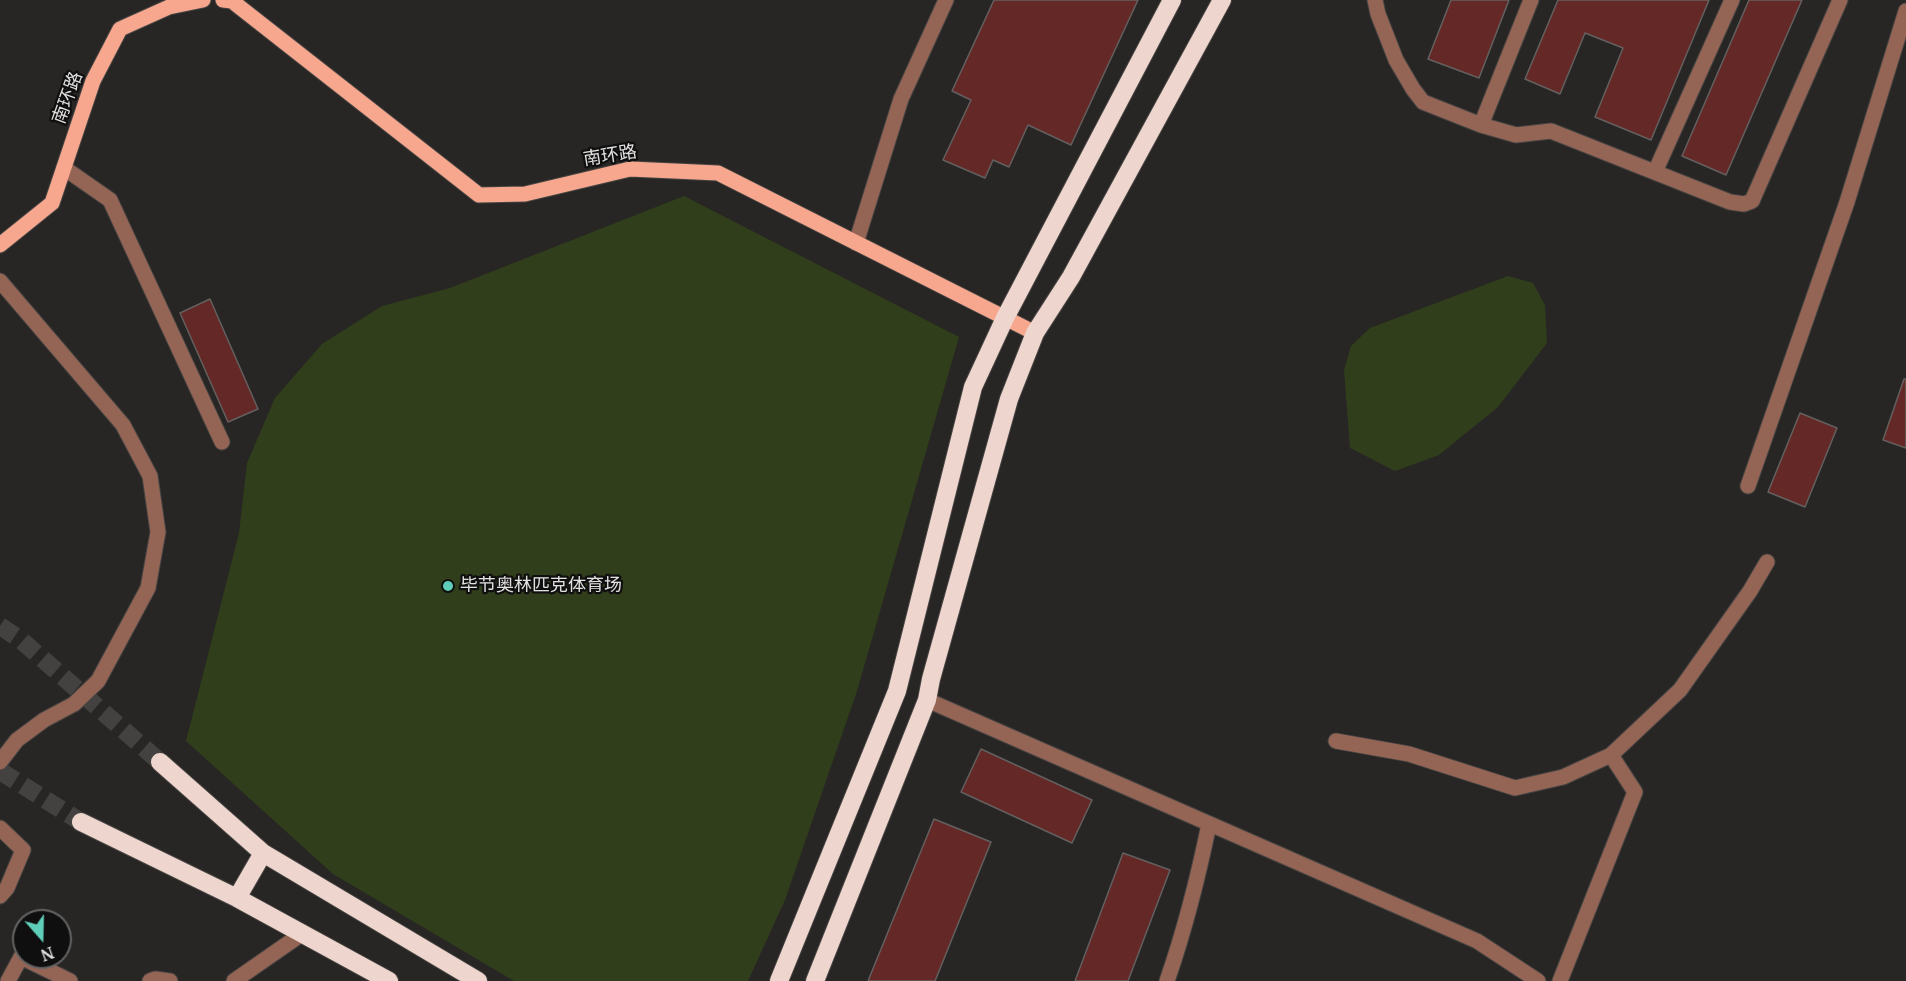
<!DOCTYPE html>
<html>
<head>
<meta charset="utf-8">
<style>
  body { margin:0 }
  #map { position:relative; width:1906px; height:981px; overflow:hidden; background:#282624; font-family:"Noto Serif",serif }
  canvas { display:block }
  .north { position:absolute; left:12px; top:909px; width:60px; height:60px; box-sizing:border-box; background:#100f0f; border:2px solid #646363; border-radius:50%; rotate:160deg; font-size:16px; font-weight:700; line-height:24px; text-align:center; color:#e2e1e0 }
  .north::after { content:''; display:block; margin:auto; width:21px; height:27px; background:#5eceb8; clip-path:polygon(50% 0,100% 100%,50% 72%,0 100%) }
</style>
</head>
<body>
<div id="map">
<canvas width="1906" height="981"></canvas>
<div class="north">N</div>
</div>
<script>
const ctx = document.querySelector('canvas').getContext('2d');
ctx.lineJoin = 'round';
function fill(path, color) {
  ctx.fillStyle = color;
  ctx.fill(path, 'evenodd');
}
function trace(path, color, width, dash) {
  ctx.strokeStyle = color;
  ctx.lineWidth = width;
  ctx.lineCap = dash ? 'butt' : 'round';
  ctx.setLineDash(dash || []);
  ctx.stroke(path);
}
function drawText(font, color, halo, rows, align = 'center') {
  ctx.font = font + ' "Noto Serif","Noto Sans SC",serif';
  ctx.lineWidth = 4.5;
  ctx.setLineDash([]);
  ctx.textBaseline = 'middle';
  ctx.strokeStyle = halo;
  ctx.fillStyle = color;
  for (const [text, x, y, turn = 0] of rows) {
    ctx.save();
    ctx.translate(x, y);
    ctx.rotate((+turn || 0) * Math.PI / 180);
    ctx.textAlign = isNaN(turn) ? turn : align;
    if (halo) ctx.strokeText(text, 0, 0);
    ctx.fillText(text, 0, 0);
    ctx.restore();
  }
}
const green = new Path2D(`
  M684,196L959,337L857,691L785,900L748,981H514L333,874L186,741L239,533L247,463L275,398L322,344L382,306L450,288Z
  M1508,276L1533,283L1545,305L1547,343L1498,407L1439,455L1395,471L1350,448L1344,370L1351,346L1370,328Z`);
const building = new Path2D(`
  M994,0H1138L1071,145L1028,125L1009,167L993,160L985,178L943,160L971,100L952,91Z
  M1451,0H1509L1479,78L1428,59Z
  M1558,0H1709L1651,140L1595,117L1623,48L1585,33L1560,94L1525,79Z
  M1749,0H1802L1726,175L1682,156Z
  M210,299L258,409L228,422L180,313Z
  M1904,379H1906V448L1883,440Z
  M1800,413L1837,428L1805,507L1768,492Z
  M981,749L1092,800L1072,843L961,792Z
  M934,819L991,842L935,981H868Z
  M1123,853L1170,870L1128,981H1075Z`);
const highwayTunnel = new Path2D(`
  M0,626L21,640L160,762
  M0,771L81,822`);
const minor = new Path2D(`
  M1375,0L1378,14L1396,60L1413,89L1423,102L1481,125L1516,135L1551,131L1730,202L1744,204L1752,201L1840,0
  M1481,125L1531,0
  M64,168L110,200L222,442
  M1655,172L1732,0
  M856,243L901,99L946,0
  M0,281L123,425L150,476L158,532L148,588L98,681L74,704L44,720L17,740L0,762
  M1748,486L1847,202L1906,11
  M927,700L1477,941L1538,981
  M1336,741L1409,754L1515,788L1563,777L1611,755
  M0,828L23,850L7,888L0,896
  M8,981L21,957L70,981
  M150,981L155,979L170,981
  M234,981L303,933
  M1167,981C1185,929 1198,878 1209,824
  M1560,981L1635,792L1611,755L1680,690L1750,591L1767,562`);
const major = new Path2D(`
  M223,0L232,1L479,195L525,194L630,169L718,173L1035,333
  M0,245L52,203L93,81L120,29L169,7L203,0`);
const highway = new Path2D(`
  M160,762L263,853L478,981
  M81,822L237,898L389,981
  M237,898L263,853
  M779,981L897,691L973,387L1005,318L1172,0
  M815,981L927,700L931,679L1009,399L1035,333L1071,277L1222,0`);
const markers = [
  [448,586,6,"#5eceb8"]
];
const streetNames = [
  ["南环路",68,98,-70],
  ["南环路",610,156,-9]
];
const poiNames = [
  ["毕节奥林匹克体育场",460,586]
];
fill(green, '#303e1b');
fill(building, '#642826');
trace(building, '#63605f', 1.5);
trace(highwayTunnel, '#444240', 18, [18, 9]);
trace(minor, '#464442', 17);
trace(major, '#464442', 17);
trace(highway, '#464442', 20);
trace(minor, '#946455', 15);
trace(major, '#f6a78e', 15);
trace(highway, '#eed6ce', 18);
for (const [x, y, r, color] of markers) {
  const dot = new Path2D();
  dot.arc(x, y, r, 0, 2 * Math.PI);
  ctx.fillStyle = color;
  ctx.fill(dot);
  trace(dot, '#100f0f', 2);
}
drawText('18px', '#e2e1e0', '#100f0f', streetNames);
drawText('18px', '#e2e1e0', '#100f0f', poiNames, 'left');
</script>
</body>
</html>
